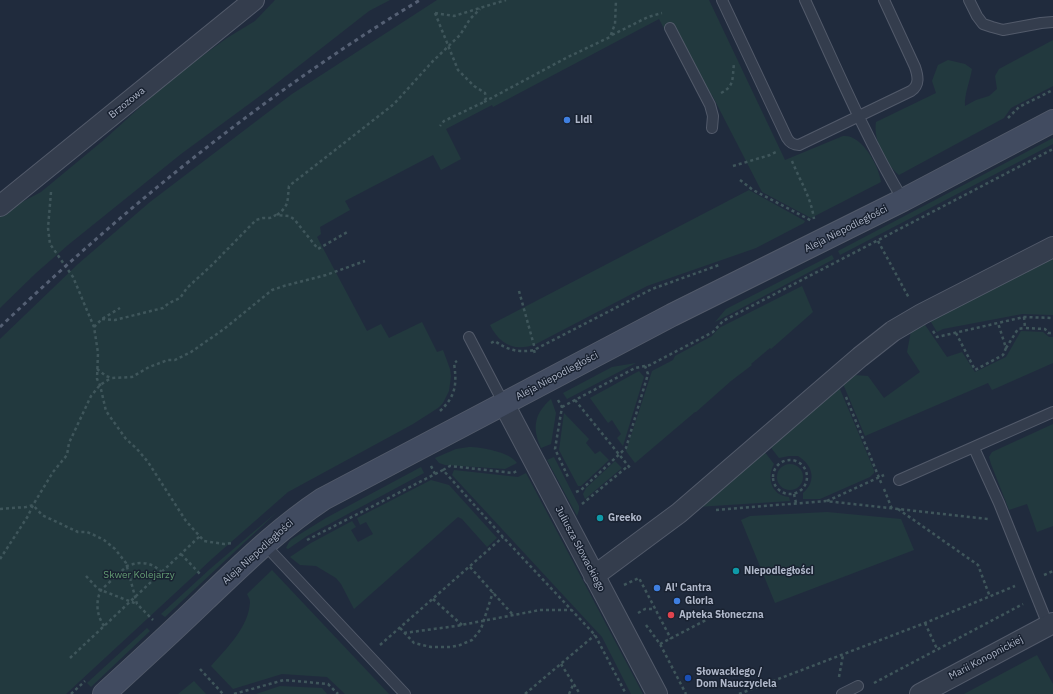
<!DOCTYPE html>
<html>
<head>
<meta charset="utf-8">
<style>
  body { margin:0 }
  canvas { display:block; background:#202b3d }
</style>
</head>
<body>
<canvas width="1053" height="694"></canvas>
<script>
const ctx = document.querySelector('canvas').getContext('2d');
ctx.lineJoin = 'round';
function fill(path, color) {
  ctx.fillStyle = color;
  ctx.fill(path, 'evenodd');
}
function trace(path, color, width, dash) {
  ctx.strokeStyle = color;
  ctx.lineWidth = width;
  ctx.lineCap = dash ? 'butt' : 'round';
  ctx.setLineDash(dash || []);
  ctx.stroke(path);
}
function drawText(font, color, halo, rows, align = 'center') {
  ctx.font = font + ' "IBM Plex Sans",sans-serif';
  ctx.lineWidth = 3;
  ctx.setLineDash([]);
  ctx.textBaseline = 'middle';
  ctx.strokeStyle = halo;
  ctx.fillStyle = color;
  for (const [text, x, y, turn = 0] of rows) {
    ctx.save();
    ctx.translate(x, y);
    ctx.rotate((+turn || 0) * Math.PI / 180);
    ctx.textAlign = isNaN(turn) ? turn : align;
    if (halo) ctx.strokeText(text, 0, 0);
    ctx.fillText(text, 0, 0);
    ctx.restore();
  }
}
const green = new Path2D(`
  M275,0H390L369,11L268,90L181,154L68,245L36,273L0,308V196L13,205L24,201L41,192L105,139L172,78L227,38L255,21Z
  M437,0H709L785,160L843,136C862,134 879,166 881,182L811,218L762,192L712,95L702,101L659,19L493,107L492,105L446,129L461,159L441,170L433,155L345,201L350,210L320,227L321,234L317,237L367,331L381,324L389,338L422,322L437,352L443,350L450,369L451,376L449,391L443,403L438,408L413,424L288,492L214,557L66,694H0V339L78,264L150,202L292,94Z
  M1053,40V86L1011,108L1004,118L899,175C885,163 873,140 876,122L936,93L932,81L938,65L948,60L965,64L972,69C970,81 964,95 965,106L976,100L989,96L997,89L995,76L999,69Z
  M1053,138V144L840,255L838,251Z
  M749,190L805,221L804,223L756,248L647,286L536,344C515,352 500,345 490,325Z
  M832,255L834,259L715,322L726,309Z
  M1053,256V315L1022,314L943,329L937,332L928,317Z
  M802,286L813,312L771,349L770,348L751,364L752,365L731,381L696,412H695L635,463L626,451L652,371L673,360L675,356L712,336L719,328Z
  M921,319L947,357L962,352L975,372L1006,357L1021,331L1043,332L1049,337H1053V363L992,390L988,383L865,436L841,379L854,375L868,376L884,398L920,372L907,352L912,326Z
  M636,363L567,399L563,393L612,367Z
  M639,371L644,377L623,446L617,438L621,434L612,420L608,423L590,398Z
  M837,382L874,470V473L870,477L820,499H803V493C817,481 813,465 798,456H789L779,458L769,445Z
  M551,399L556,413L551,444L541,448C532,428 534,414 551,399Z
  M564,413L589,439L586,443L595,454L600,451L609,460L581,486H578L559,450Z
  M1053,424V526L1037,532L1027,504L1009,510L991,464L989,457L992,452Z
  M469,447C481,447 510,452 517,463L505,469L445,465L439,463L435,458L456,449Z
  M764,451L774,464C766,478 772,496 789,497L790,501L697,507Z
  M554,457L579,506V510L577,516L547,460Z
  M615,461L622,468L585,499L583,494L586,488Z
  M777 477a13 13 0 1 1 26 0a13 13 0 1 1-26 0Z
  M421,467L424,473L307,536L288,549L286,548L289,542L292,539L326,518Z
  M454,470L518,477L526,473L643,694H631L602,637L452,475Z
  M431,480L449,485L497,538L487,547L462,519L458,517L354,609L341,584L336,578L316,566L300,565L290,557L311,543L352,521L356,527L351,530L358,542L373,534L366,522L360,525L357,518Z
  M278,511L165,617L161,614L210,569Z
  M827,512L901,519L914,550L775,603L741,520L750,516Z
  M272,570L389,694H345L327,677L282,674L233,689L211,666C226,649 249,627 250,602C250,599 248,596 247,594Z
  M147,628L150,631L91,687L87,683Z
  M1037,655L1053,684V694H964Z
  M194,681L206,694H178Z
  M280,686L322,688L327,694H256Z`);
const path = new Path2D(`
  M435,13L458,70L474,86L485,93L486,98L484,102L444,121L440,126
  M435,13L454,16L506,0
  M612,35L648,17L662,13
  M721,93C735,86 732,78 734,64
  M484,102L566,58L610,37L615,24L616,0
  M1008,118L1019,107L1053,90
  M792,161C800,181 811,197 814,219
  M733,166L770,155L778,151
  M740,180L753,190L812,221
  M51,192L48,228L50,244L73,277L94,327L98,353L97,379L100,385L106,411L126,439L137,449L148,462L186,521L204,541L224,544L233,543
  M277,215C290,205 287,201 289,186L394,104L432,62L460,35L470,19L480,9
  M878,241L909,298
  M519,291L535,349
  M1024,317L1025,328L1045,329L1048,333H1053
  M102,319L115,320L163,308L169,303L180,298L187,288L213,264L256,220L263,218H270L276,215L289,216L294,219L318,249L349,231
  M94,327L102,319L120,308
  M933,331L937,337L1024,317L1053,318
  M956,333L975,370L1003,355L1006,348L998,323
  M491,343L495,341C507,350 519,353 534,350L652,289L719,265
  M1006,348L1018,329L1025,328
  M534,350L535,354
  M97,369L106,376L112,378L132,377L149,367L168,360H175L191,352L224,329L272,290L284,286L326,275L365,261
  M846,397L882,485
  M558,400L562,407L555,449L568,477
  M575,400L630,468
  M562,407L635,368L650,365L713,332L723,321L1053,149
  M440,411C456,396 457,384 454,363L457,361
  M773 477a17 17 0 1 1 34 0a17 17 0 1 1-34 0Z
  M431,466L435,474
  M443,470L450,466L513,473L517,471
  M884,489L892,509
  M576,492L581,490L626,448L648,374L645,366
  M794,494L796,503
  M827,501L884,475
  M582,504L628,466
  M0,509L26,507L33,505L42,515L78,532H87L94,535L104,540L115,549L126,563L137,604L153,620
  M898,509L978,565L990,597
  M716,510L826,501L988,519
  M307,540L443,470L503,537L595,635L626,694
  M181,554L200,574
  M0,559L28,516L33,505L53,472L67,455L69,443L91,396L100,385L111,378
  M470,567L513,615
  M1044,575L1053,571
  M86,576L98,589L137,604
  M624,585L639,578L671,639
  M433,599L462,625
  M638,613L645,609H652L655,608
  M925,623L937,649
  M646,625L660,644L686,694
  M104,626C97,616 95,602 101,590L127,566C140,561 153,562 162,573
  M400,628L414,643L431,647H451L460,645L472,640L481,629L493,592
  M404,633L456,626L540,610H571
  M660,644L706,620L704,616
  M380,645L503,537
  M70,658L200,536
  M561,664L580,694
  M200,669L223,694
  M839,677L843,655
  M874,683L1023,604
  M71,694L85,681
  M234,694L284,680L328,684L338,694
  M525,694L595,635
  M569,694L573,685
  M739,694L925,623L1015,586`);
const lane = new Path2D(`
  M722,0L787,138C790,143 793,145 799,145L911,91C920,85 918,76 915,67L884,0
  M805,0C836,67 865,136 903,200
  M969,0L977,16L983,24L992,27L1003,30L1041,23L1053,22
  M670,28L710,105L713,116L712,128
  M469,337L504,404
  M974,448L999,503L1048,625
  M899,480L1053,412
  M264,544L405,694
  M842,694L858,686`);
const street = new Path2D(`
  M0,206L254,0
  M504,404L657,694
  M594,576L679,513L860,357L893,331L922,314L1053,247
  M920,694L1053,623`);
const secondary = new Path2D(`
  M104,694C138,663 172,632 205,600C244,563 278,529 323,499L672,315L903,200L1053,121`);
const rail = new Path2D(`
  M0,327C129,204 267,92 420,0`);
const markers = [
  [567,120,4,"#3f7fe0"],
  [600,518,4,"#0f9aa8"],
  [736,571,4,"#0f9aa8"],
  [657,588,4,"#3f7fe0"],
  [677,601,4,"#3f7fe0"],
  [671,615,4,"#e0444e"],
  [688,678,4,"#1a4fb4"]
];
const streetNames = [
  ["Brzozowa",127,103,-39],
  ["Aleja Niepodległości",846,229,-27],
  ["Aleja Niepodległości",557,376,-28],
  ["Juliusza Słowackiego",580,549,62],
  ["Aleja Niepodległości",258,552,-42],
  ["Marii Konopnickiej",986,658,-28]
];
const poiNames = [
  ["Lidl",575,120],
  ["Greeko",608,518],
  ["Niepodległości",744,571],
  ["Al' Cantra",665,588],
  ["Gloria",685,601],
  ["Apteka Słoneczna",679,615],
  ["Słowackiego /",696,672],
  ["Dom Nauczyciela",696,684]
];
const parkNames = [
  ["Skwer Kolejarzy",139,575]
];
fill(green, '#22393e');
trace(lane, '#525a6a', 12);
trace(street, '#525a6a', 22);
trace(secondary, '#525a6a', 24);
trace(path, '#3f565b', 2.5, [3, 3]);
trace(lane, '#343d4d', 10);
trace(street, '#343d4d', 20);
trace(secondary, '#414b60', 22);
trace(rail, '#556074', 3, [4, 4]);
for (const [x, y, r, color] of markers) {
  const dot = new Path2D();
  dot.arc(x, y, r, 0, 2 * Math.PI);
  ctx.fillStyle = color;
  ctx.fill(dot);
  trace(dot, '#192231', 1.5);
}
drawText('10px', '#afb7c9', '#192231', streetNames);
drawText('bold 10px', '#afb7c9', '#192231', poiNames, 'left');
drawText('10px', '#639c73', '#192231', parkNames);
</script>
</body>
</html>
